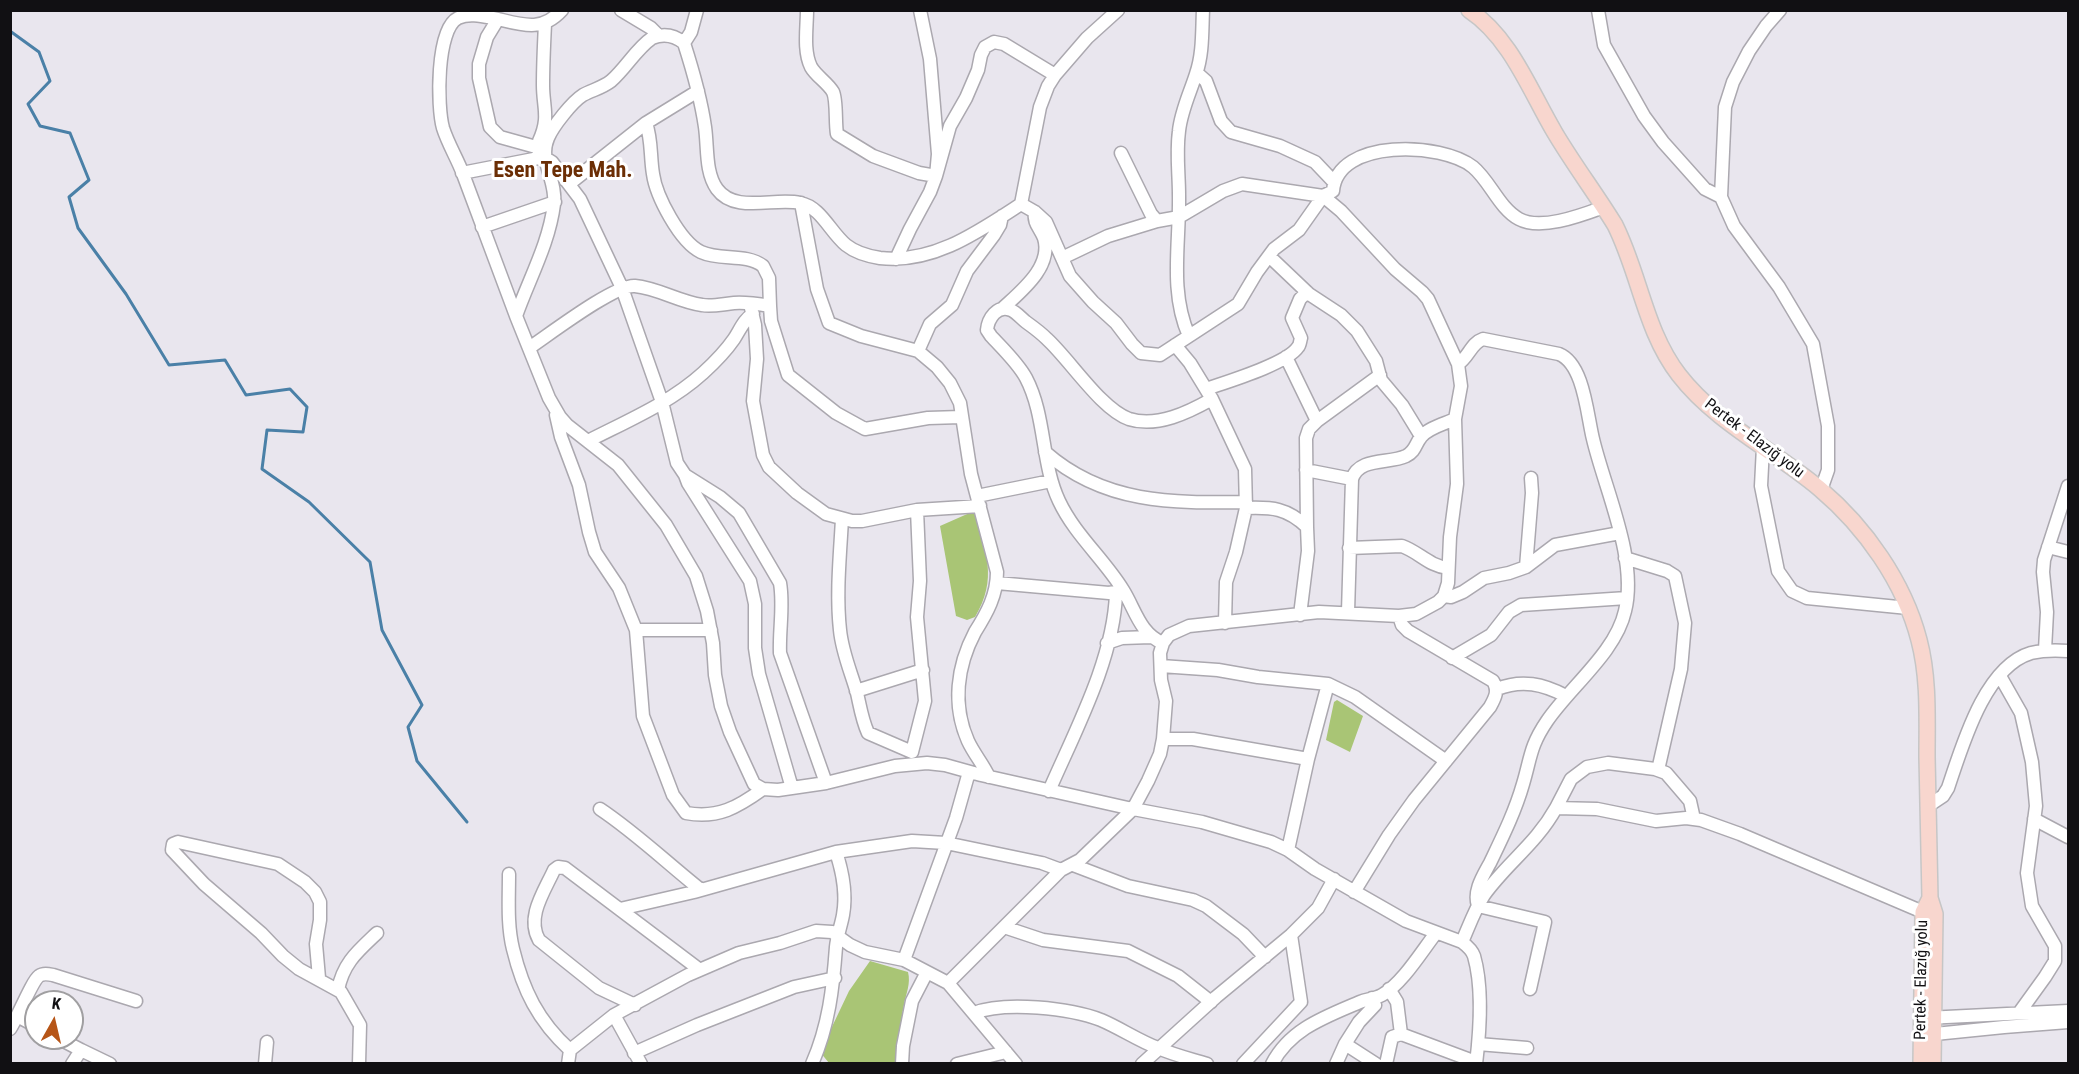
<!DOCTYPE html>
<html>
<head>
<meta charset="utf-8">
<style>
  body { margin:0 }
  #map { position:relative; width:2079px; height:1074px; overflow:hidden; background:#e9e6ee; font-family:"Roboto Condensed",sans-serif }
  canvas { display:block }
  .frame { position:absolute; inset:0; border:12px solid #111013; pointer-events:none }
  .north { position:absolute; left:24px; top:990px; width:60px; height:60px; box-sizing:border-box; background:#fff; border:2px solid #a09fa1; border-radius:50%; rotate:8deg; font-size:16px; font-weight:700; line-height:24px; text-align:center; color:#111013 }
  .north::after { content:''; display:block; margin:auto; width:21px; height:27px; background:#b65517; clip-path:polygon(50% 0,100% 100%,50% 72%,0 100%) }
</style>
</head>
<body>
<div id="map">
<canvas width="2079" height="1074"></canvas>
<div class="frame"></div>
<div class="north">K</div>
</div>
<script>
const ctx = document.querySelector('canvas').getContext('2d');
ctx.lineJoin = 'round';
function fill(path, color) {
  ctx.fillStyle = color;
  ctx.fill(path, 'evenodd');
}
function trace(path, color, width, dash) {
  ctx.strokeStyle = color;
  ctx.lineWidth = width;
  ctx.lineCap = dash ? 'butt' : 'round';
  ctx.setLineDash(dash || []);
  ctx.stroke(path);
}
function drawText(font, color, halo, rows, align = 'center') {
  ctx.font = font + ' "Roboto Condensed",sans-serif';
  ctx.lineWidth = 6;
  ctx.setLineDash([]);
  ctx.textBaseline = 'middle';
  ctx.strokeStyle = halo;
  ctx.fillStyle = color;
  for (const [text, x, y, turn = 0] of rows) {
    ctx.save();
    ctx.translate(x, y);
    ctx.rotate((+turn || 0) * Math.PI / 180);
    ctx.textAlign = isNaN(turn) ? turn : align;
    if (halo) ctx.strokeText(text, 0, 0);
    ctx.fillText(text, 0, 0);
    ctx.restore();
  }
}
const green = new Path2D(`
  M974,511C986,551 998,579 975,617L967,620L956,616L940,526Z
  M1337,700L1363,716L1350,752L1326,740L1334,702Z
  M870,961L908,972C911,984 906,993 904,1005C900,1024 899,1044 896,1063H829L820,1052L849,991Z`);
const stream = new Path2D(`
  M10,31L39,52L50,81L28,104L40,126L70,133L89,180L69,197L78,228L126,294L169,365L225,360L246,395L290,389L307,407L303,432L267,430L262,469L309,502L370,562L382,630L422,705L408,727L417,761L467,822`);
const minor = new Path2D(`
  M562,10C542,32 523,25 498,19L487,37L479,64V78L490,127L500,137L536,147L544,157L552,162L580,199L622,288L662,402L677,463L685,475L720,497L739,513L780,583C784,606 779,630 780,653L826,783
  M621,10L651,28L658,35
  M807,10C807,28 803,51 811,67C816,76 828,83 833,92C837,100 835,123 837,134L873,156L919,173L936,176L950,126L966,98L978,70L981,55L985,47L994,42L1004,44L1055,75
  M1118,10L1087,38L1055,75L1048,86L1040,107L1021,204C978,232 933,264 880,258C867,256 856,253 846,245C830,232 821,207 800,203C775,197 735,214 717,189C705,172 708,148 705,127C701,99 693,71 684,43C674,35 664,33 652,38C636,49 626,68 611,81C602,88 592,90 583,95C572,102 553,126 548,138C538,161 557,180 554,204C549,244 529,279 516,316L549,398L560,417L567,425L618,465L666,525L696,576L707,611L713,643L715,675L721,706L730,732L754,784L763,789L778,790L826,783L895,766L927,763L945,765L981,775L1128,808L1202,822L1271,842L1288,850L1315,869L1406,921L1462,942C1466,945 1472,950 1474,956C1483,987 1480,1031 1476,1064
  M1598,10L1604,45L1644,116L1663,142L1705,189L1721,197
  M1780,10L1766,26L1749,51L1733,82L1725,107L1721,197L1734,226L1779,287L1813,344L1828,426V470L1821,490
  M498,19C486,17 470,12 458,18C436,29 437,107 443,128C448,144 457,158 463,174C481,221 498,269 516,316
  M684,43L691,32L697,10
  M1197,73L1206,81L1221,121L1231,132L1280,146L1315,162L1334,182
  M646,123C652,140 650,156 653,174C656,196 680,242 701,252C720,261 746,253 763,266L769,278L770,306
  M539,141C550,117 543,108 543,85C543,65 544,44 545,24
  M462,173L544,157
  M569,184L646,123L698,91
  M801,203L817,289L829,323L861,336L918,351L937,367L950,383L960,403L971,474L997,572C997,595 987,613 975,632C957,666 952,705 968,741C974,754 983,764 989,777
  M1021,204L1035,212L1046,222L1070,276L1093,302L1116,323L1132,344L1141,353L1160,355L1238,304L1257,272L1274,249L1299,230L1323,196L1333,191C1337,138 1442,142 1473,167C1490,181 1499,208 1519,219C1541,231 1582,215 1604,207
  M482,227L555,202
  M1269,256L1309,294L1341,315L1357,331L1376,361L1381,380L1402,405L1421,436
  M1062,258L1108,236L1157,221
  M896,259L910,229L930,192L936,176L938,154L930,59L920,10
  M750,304L755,325L757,359L753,401L763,455L769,467L797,493L826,514L852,521H862L917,510L980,506
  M1002,309C1020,292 1053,267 1044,238C1040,228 1033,223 1035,212
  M1189,336C1169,291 1180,243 1179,195C1179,174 1176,153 1179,131C1181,111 1190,93 1196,74C1203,54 1202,32 1203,10
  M1175,345L1190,363L1212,399L1245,469L1246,508L1236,552L1226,582L1225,623
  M529,348C550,334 615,284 635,286C658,288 679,302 702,305C712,307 723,304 734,303C746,302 758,304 770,306L771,321L788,375L836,413L865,429L928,418L961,417
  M918,351L930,324L952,305L967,271L994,235L1000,225L1002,216
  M1286,357L1317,421
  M1458,364C1469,357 1471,343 1483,339L1559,354C1584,364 1587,415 1593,439C1605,490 1638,559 1625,611C1616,652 1570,687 1547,721C1530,746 1531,757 1523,784C1515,812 1502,838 1490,863C1483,876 1473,891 1478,906L1545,922L1530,989
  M1206,389C1226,382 1287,364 1298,347C1300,345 1300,341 1301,338L1292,318L1300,299L1307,292
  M556,415L561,437L579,485L589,532L595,552L619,588L636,630L643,716L673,795L686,813C718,819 738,807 763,789
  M588,441C627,421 670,403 703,373C714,363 725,352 734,339C740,330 744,319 753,314
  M1763,447L1761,486L1778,571L1792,591L1807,598L1908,608
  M1045,452C1104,504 1172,503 1246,502
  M1306,470L1352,479
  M685,475L688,483L750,581L755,604V648L759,674L792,788
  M977,496L1051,481
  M1246,508C1272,507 1287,508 1307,527L1308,551L1300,615
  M842,519C840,556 836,594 840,630C842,652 851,672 857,693C860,706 862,720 868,733L912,752L925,701L917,617L920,581L917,510
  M1307,527L1306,438L1309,429L1317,421L1380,375
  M2048,547L2068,552
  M1349,548L1402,546C1419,552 1429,566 1448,568
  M1625,558L1667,571L1675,576L1685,623L1681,669L1658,770
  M1526,567L1532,493L1531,478
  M997,583L1109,593L1121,591
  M1444,596L1451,597L1463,592L1484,578L1509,573L1526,567L1555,545L1620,533
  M1348,612L1352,479C1359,457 1389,464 1406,456C1416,451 1415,444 1421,437C1428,428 1444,424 1455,419
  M636,630H711
  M1107,643L1122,638L1151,637
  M1163,643C1140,634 1135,609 1123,590C1104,559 1075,535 1059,501C1041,463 1046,416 1026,378C1018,363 1003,349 991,336L987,330C988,319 997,304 1011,310C1016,312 1021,318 1026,322C1033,327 1041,333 1047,339C1070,360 1101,409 1129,419C1157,428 1189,412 1212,399
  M2045,650L2047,612L2043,572L2044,560L2068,486
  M1452,658L1491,635L1509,612L1521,605L1627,598
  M1161,666L1218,670L1258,677L1328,684L1355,697L1446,761
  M2000,676L2021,713L2032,762L2036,806L2027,873L2032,906L2055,946V961L2045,977L2019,1013
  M1497,689C1522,679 1543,684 1566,696
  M856,691L923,670
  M1163,739H1193L1308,759
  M969,772L956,818L904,960L948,983L1016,1064
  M1049,791C1075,731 1114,659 1116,593
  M1928,806L1943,796L1948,788C1962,747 1984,667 2031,653C2044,650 2056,650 2068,651
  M1556,808L1571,779L1587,767L1608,763L1655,769L1666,773L1690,801L1694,819
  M600,809C636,833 667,863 701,890
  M2034,819L2068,837
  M1288,850L1308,759L1328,684
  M1073,865L1128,886L1193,900L1206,906L1243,934L1265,957
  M509,874C509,899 507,925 513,949C523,990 538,1021 570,1050
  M1354,892L1389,835L1414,800L1490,707C1495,698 1499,691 1493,681L1408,631L1402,625L1399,616
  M620,909L694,892L836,852L912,841L946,843L1042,863L1061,870
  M1004,927L1043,940L1128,951L1178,976L1211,1002
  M1462,942C1469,926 1475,909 1484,895C1507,863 1536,844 1556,808L1597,809L1656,821L1686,818L1701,820L1740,834L1923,912
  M319,978L316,944L320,920V902L315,892L305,882L278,864L178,842L173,844L172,850L204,884L261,933L283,956L299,969L341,992L360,1025L359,1064
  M948,983L1061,870L1080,860L1133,809L1148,781L1160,754L1163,739L1166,701L1161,680L1160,653L1163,643L1169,635L1189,626L1319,612L1399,616L1416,614L1438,602L1444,596L1448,583L1450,537L1457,484L1455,419L1461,386L1458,364L1428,299L1422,292L1395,269L1341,211L1323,196L1242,184L1223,191L1179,217L1157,221L1151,214L1121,153
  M1389,989L1397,1002L1401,1034L1476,1062
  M338,990C343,963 358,951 377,933
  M635,1005L599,988L539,940C526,917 544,892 554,870L558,867L565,868L700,970
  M974,1013C1005,1001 1070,1008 1101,1020C1120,1028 1139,1041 1158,1048C1174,1055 1191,1059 1207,1064
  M614,1015L641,1064
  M19,1017L36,1026
  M1926,1018L2068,1011
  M10,1029C17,1019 32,981 39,976C43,973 48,974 53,975L136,1001
  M1925,1035L2004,1027L2068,1022
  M58,1038L81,1050
  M1345,1044L1376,1064
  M1478,1044L1527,1048
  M634,1053L697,1025L794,987L835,978
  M72,1064L81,1050L110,1064
  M265,1064L267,1042
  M568,1064L570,1050L614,1015L688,975L739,953L780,943L816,931L832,932L850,945L865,952L904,960
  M812,1064C829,1025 833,988 836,947C837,936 841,926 843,915C847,893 843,873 836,852
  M902,1064L903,1046L912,1001L927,972
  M957,1064L1006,1052
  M1142,1064L1216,997L1291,935L1318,908L1334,879
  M1243,1064L1301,1002L1291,935
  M1272,1064C1290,1029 1325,1017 1360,1002C1367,999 1375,999 1382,995C1402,984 1422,951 1436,933
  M1336,1064L1345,1044L1359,1022L1375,1005L1372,998
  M1386,1064L1392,1037L1401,1034`);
const major = new Path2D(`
  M1469,10C1511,38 1530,91 1555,133C1574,165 1596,194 1615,225C1640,275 1645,331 1679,375C1716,423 1775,451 1820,489C1865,527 1904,582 1919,640C1929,678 1927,718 1927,757C1928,804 1929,851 1930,898L1935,914L1933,1064
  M1921,1064L1923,912L1930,898`);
const streetNames = [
  ["Pertek - Elazığ yolu",1754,439,37],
  ["Pertek - Elazığ yolu",1922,980,-89]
];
const districtNames = [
  ["Esen Tepe Mah.",563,171]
];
fill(green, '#a9c575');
trace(stream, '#4a80a7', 3);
trace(minor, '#aba8af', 15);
trace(major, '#c6c6c6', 18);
trace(minor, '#fff', 12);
trace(major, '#f8d6ce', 15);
drawText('16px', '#111013', '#fff', streetNames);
drawText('bold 22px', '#6b2e05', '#fff', districtNames);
</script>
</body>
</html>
